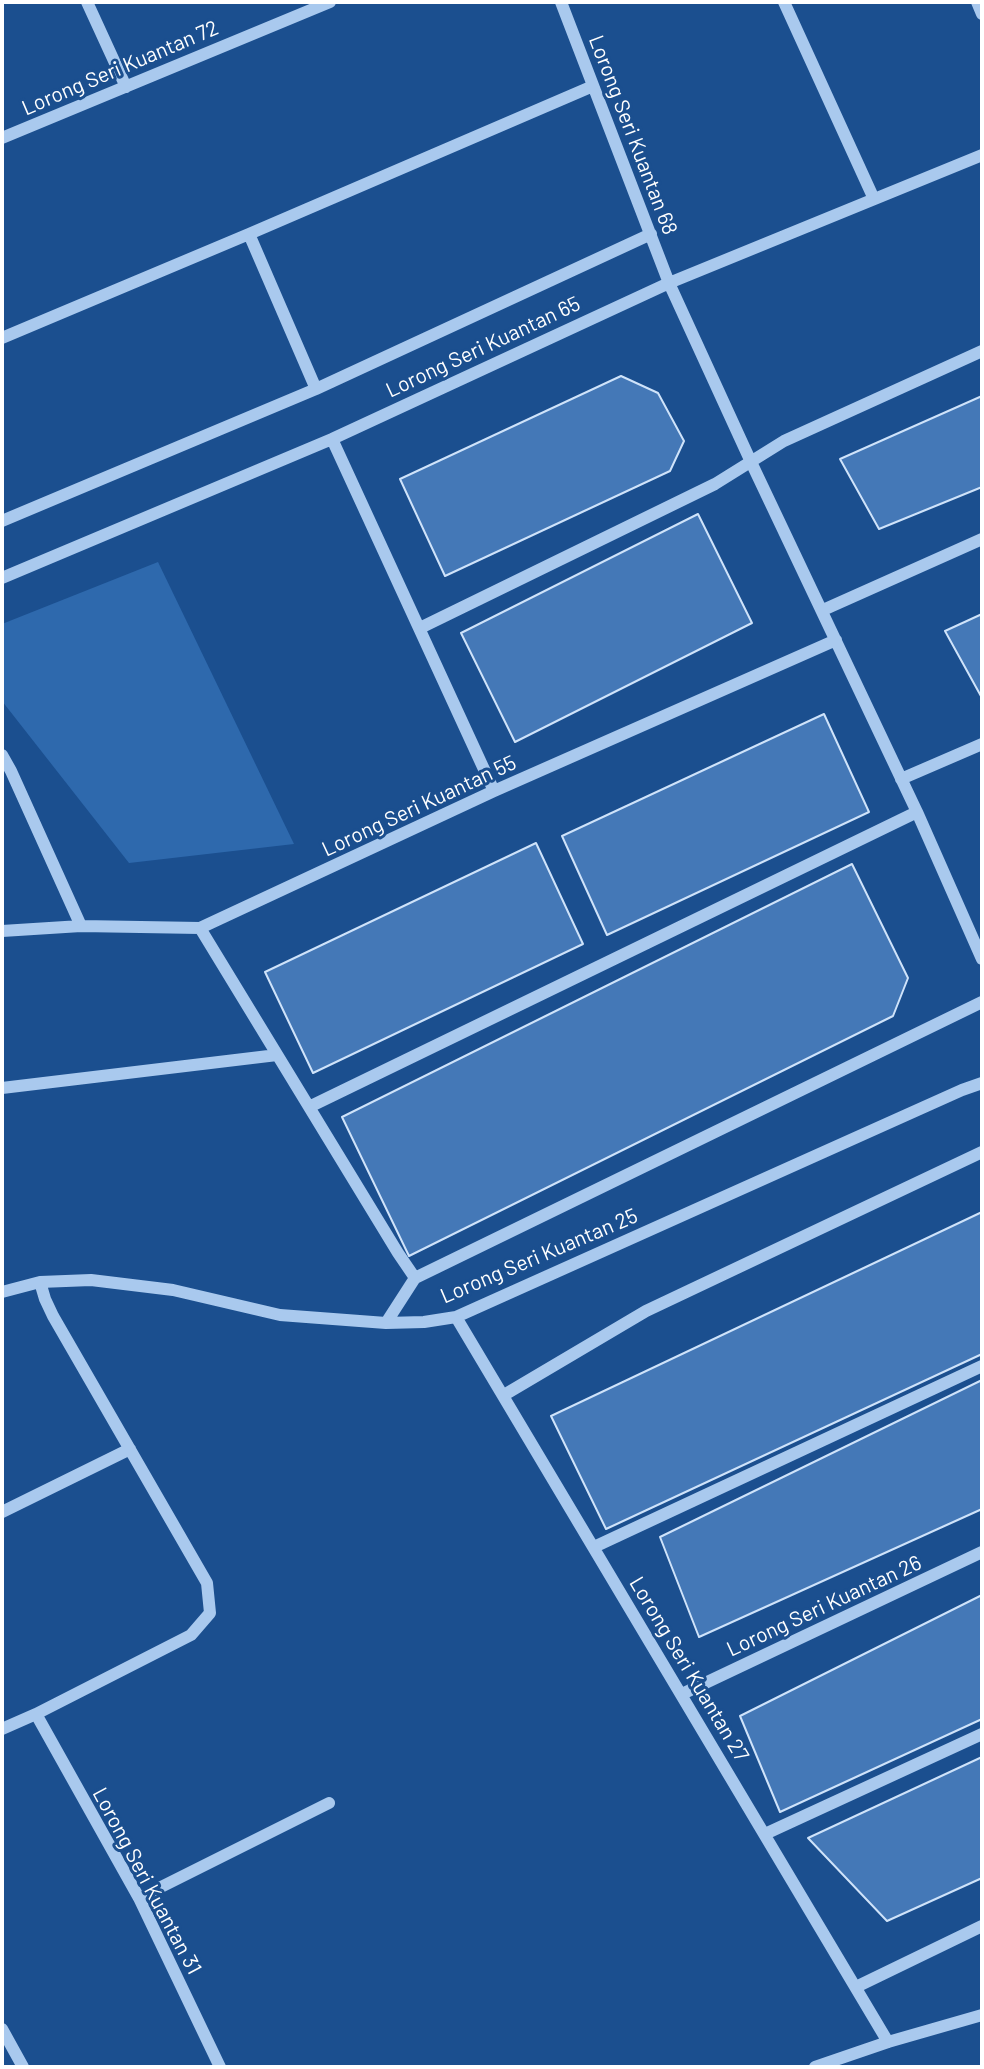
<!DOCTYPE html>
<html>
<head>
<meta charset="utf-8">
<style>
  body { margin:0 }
  #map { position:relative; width:984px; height:2069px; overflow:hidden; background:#1b4f8f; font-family:Barlow,sans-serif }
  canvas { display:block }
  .frame { position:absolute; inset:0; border:4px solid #fff; pointer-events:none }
</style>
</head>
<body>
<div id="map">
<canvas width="984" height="2069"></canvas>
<div class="frame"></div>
</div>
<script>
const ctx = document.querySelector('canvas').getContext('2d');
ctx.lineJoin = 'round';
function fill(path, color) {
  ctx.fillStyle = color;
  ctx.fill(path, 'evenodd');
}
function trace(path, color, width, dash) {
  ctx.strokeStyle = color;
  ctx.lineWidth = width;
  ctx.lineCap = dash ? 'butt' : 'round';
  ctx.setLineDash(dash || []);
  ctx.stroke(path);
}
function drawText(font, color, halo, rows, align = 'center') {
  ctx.font = font + ' Barlow,sans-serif';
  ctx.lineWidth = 6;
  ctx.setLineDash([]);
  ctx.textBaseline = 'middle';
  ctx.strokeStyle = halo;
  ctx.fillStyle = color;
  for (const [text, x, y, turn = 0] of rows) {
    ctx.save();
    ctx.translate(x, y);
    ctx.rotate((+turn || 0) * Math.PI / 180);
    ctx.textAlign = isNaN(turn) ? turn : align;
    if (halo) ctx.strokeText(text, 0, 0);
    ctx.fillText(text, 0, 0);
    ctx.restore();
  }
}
const green = new Path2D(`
  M158,562L294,844L129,863L2,701V624Z`);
const building = new Path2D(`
  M621,376L658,393L684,441L670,471L445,576L400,479Z
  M982,396V487L879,529L840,459Z
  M698,514L752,623L515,742L461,633Z
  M982,614V698L945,631Z
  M824,714L869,812L607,935L562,836Z
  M536,843L583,944L313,1073L265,972Z
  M852,864L908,978L893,1016L409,1256L342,1117Z
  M982,1212V1354L606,1529L551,1416Z
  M982,1380V1509L699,1637L660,1537Z
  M982,1595V1719L780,1812L740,1716Z
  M982,1757V1878L887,1921L808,1838Z`);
const minor = new Path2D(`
  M87,2L126,87
  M561,2L669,283L751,462L917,812L982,959
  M784,2L874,199
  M977,2L982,14
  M2,138L330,2
  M249,234L316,389
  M2,338L249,234L593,86
  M332,439L494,791
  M2,521L316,389L651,234
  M2,578L332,439L669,283L982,155
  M823,610L982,539
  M420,628L715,484L784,441L982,351
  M2,755L11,771L81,926
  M901,779L982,744
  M200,928L398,1253L415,1278
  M2,931L81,926L200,928L494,791L836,640
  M2,1088L277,1055
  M309,1107L917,812
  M2,1292L40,1282L91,1280L173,1290L280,1315L386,1323L424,1322L456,1317L962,1090L982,1083
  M456,1317L888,2042
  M386,1323L415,1278L982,1002
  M504,1395L646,1311L982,1152
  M2,1512L130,1449
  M594,1547L982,1366
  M682,1694L982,1552
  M36,1714L139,1898L220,2067
  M2,1729L36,1714L191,1635L210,1613L207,1583L53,1316L45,1299L40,1282
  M765,1834L982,1734
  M139,1898L329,1803
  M856,1987L982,1926
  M2,2029L23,2067
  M815,2067L888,2042L982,2015`);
const streetNames = [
  ["Lorong Seri Kuantan 72",120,68,-23],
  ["Lorong Seri Kuantan 68",633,135,69],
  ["Lorong Seri Kuantan 65",483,347,-25],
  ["Lorong Seri Kuantan 55",419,806,-25],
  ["Lorong Seri Kuantan 25",539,1256,-23],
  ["Lorong Seri Kuantan 26",824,1606,-25],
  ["Lorong Seri Kuantan 27",689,1669,59],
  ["Lorong Seri Kuantan 31",147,1881,62]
];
fill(green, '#2e69ad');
fill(building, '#4478b7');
trace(building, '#cfe3fa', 2);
trace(minor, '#a9c9ee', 12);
drawText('21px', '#fff', '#1b4f8f', streetNames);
</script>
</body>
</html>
